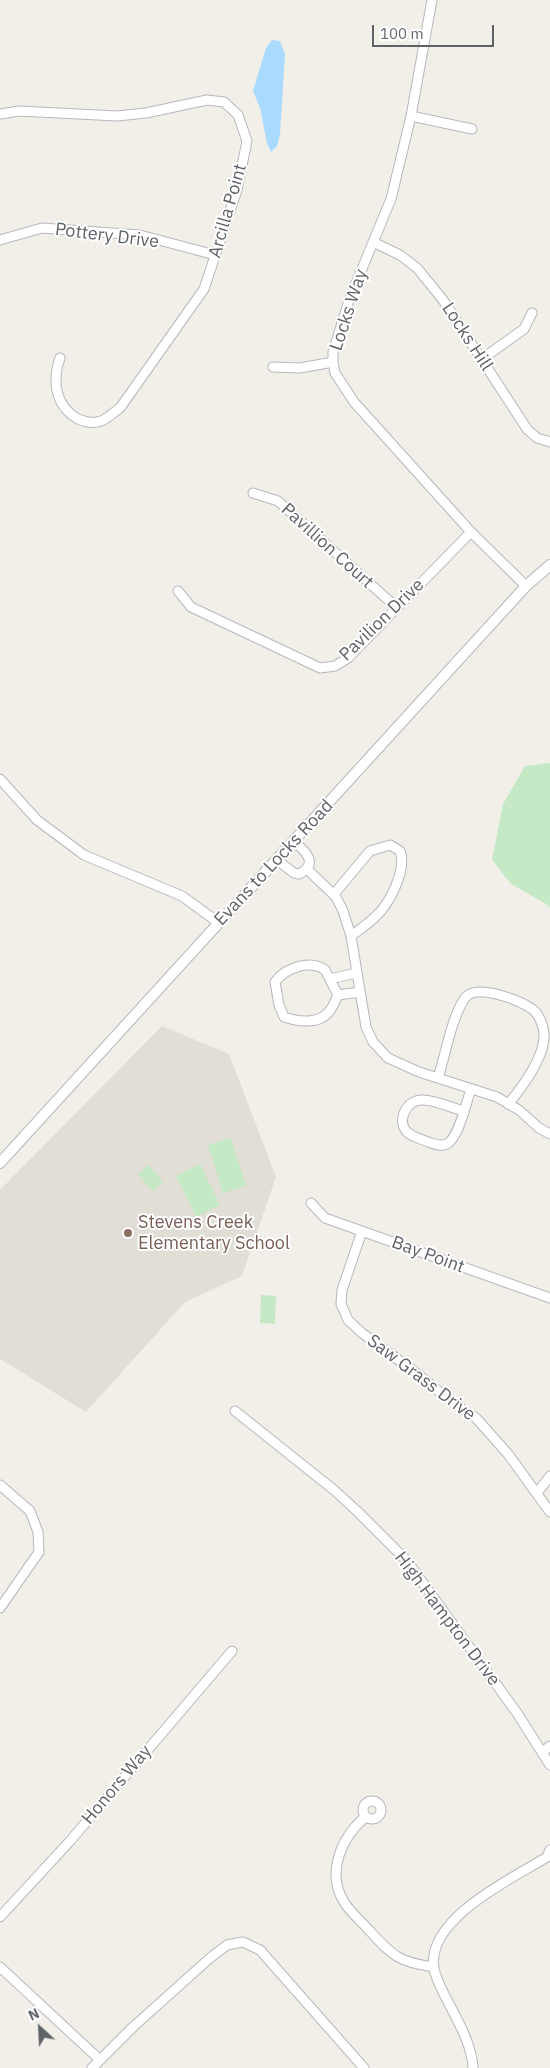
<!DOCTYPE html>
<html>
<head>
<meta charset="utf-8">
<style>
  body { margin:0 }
  #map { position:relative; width:550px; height:2068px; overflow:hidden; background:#f1efe8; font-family:"IBM Plex Sans",sans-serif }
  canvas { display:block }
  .north { position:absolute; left:15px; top:2003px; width:50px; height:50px; -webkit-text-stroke:4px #fff; paint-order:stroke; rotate:335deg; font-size:14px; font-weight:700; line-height:20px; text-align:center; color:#5f6368 }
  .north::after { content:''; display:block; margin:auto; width:18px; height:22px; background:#5f6368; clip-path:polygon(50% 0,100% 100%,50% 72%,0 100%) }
  .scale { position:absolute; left:372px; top:25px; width:122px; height:22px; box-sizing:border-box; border:2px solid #5f6368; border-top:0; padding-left:6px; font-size:15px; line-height:18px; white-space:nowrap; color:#5f6368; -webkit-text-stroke:4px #fff; paint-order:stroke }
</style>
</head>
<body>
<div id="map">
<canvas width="550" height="2068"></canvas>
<div class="north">N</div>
<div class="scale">100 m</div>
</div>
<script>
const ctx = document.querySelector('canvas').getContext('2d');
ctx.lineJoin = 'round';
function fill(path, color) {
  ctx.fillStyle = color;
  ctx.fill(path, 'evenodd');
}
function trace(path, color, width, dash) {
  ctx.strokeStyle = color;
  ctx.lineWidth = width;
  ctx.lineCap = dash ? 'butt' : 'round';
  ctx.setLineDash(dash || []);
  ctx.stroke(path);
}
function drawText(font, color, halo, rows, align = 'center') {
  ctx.font = font + ' "IBM Plex Sans",sans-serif';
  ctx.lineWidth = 4;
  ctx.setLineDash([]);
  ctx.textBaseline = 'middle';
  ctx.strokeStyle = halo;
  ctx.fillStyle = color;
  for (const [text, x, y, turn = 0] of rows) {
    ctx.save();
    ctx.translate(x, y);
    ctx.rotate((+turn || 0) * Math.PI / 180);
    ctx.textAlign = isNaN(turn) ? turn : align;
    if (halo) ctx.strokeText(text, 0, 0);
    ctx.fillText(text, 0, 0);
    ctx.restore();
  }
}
const education = new Path2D(`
  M162,1026L229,1054L276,1177L242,1276L185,1302L86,1412L0,1359V1190Z`);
const green = new Path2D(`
  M550,763V908L548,905L511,884L492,860L503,804L525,766Z
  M231,1138L246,1186L223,1193L208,1145Z
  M200,1164L220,1205L196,1217L176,1176Z
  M149,1165L163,1182L152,1191L138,1174Z
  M261,1295L276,1296L275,1324L260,1323Z`);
const water = new Path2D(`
  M272,40L280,41L285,54L280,134L277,146L271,152L267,143L260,108L253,91L266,48Z`);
const minor = new Path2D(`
  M432,0L411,116L391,199L349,300L333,352V362L335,373L354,402L471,532L526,586
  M0,114L19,111L117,116L146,113L207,100L224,102L238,115L247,141L237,190L204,289L120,408C114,412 107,419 101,421C93,424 85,422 78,419C55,406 52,381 60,358
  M411,116L472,129
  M0,240L42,228L140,235L215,255
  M373,242L400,255L417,268L443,300L527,429L537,438L550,442
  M482,359L524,329L532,313
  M273,367L300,368L333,362
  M253,493L278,501L396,607
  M178,591L191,607L320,668L335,666L348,658L471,532
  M0,779L37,820L84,855L182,896L219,923
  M277,860L294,873L299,874C319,864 306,851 294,842
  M307,869L336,897L343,911L351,936L366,1027L373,1042L388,1058L419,1072L497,1097L519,1110L539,1128L550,1134
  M334,894L370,851L390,845L400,851C407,869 390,904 375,917C368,924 359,930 351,936
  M330,979L356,973
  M338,995L325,970C310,959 285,968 275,982L279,1005L284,1017C299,1022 321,1025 331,1009C334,1005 336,999 338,995L360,992
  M438,1078C445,1056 452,1016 465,998C476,983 520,1000 532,1009C539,1014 543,1025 544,1033C546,1055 522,1088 508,1104
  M464,1111C451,1108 436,1100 423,1100C407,1099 396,1120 407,1132C412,1137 422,1139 428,1142C434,1144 440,1147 447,1144C459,1137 466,1103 471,1089
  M311,1203L325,1218L550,1298
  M362,1231L342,1290L341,1304L348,1320L362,1333L419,1375L452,1402L476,1418L508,1454L550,1512
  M235,1411L334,1490L357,1511L407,1561L517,1713L550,1765
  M0,1485L30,1511L38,1532L39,1552L0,1608
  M537,1493L550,1476
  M542,1752L550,1746
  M363 1810a9 9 0 1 1 18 0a9 9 0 1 1-18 0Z
  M365,1817C341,1838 326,1873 344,1902C350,1912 360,1920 367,1928C392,1955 397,1962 434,1967
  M0,1917L70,1841L232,1651
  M0,1967L99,2059
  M92,2068L133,2027L210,1958L227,1945L243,1942L260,1950L364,2068
  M473,2068C472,2043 455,2016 444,1994C440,1986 436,1978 434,1969C425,1919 513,1878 547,1857L550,1850`);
const tertiary = new Path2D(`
  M0,1163L526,586L550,565`);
const markers = [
  [128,1233,5,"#8d6e63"]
];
const streetNames = [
  ["Arcilla Point",228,211,-74],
  ["Pottery Drive",107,236,7],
  ["Locks Way",349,310,-72],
  ["Locks Hill",467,337,57],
  ["Pavillion Court",327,546,42],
  ["Pavilion Drive",382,620,-44],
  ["Evans to Locks Road",274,863,-47],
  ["Bay Point",428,1255,20],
  ["Saw Grass Drive",421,1378,37],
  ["High Hampton Drive",447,1619,53],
  ["Honors Way",117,1785,-50]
];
const educationNames = [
  ["Stevens Creek",138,1223],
  ["Elementary School",138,1244]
];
fill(education, '#e1ded6');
fill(green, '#c5e8c5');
fill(water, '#aadaff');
trace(minor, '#b5b8bc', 11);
trace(tertiary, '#b5b8bc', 12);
trace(minor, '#fff', 9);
trace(tertiary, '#fff', 10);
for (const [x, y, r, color] of markers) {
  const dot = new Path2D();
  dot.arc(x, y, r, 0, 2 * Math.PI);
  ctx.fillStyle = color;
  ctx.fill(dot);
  trace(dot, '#fff', 2);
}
drawText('18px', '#5f6368', '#fff', streetNames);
drawText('18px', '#785e54', '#fff', educationNames, 'left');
</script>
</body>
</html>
